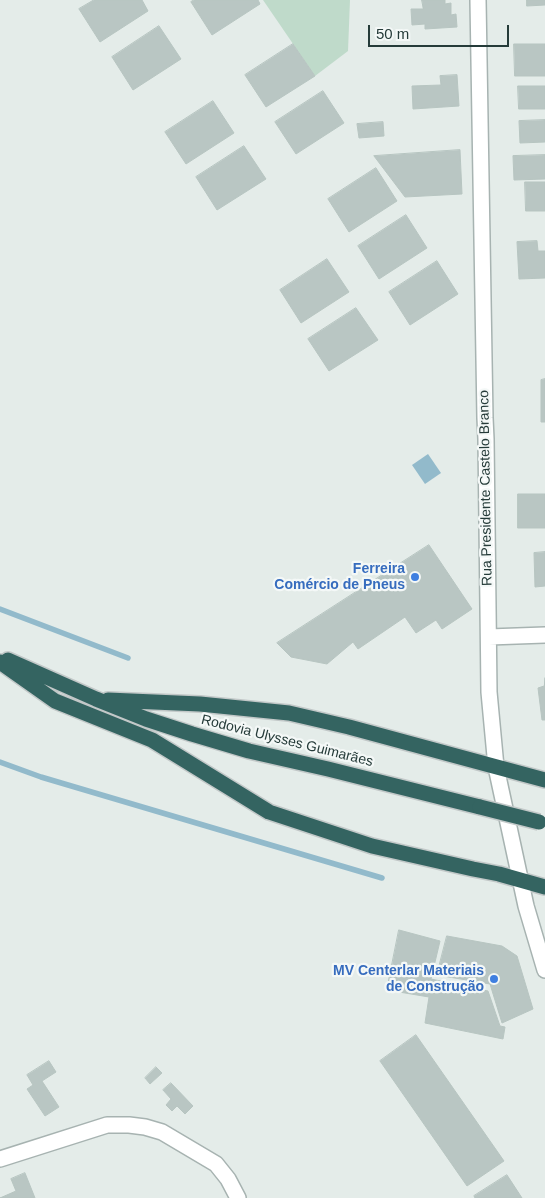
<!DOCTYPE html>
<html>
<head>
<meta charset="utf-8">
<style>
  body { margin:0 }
  #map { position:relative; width:545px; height:1198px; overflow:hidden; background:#e4ece9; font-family:Helvetica,sans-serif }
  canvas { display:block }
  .scale { position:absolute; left:368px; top:25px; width:141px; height:22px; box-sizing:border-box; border:2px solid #253b39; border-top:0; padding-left:6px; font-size:15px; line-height:18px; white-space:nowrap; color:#253b39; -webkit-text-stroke:4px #f4f8f7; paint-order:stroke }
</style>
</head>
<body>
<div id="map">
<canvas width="545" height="1198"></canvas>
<div class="scale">50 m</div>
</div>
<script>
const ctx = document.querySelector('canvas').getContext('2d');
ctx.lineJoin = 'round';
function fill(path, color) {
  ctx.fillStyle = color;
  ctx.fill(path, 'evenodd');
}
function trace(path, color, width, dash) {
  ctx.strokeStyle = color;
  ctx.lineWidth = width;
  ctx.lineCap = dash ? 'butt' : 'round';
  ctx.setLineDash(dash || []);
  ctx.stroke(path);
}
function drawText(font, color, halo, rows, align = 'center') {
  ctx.font = font + ' Helvetica,sans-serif';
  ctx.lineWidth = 4.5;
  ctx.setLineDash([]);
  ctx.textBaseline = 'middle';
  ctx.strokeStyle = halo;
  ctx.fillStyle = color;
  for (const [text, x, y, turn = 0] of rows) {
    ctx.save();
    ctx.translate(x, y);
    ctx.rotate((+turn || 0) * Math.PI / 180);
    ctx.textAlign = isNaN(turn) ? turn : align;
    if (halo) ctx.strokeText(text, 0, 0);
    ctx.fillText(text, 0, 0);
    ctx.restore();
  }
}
const green = new Path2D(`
  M263,0H350L348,51L315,76Z`);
const water = new Path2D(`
  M428,454L441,473L425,484L412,465Z`);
const stream = new Path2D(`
  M0,609L128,658
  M0,762L41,777L382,878`);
const building = new Path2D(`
  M94,0H142L148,11L100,42L79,9Z
  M194,0H258L260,4L212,35L191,2Z
  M422,0H445V4L451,3V15L456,14L457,27L425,29V24L412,25L411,9H423Z
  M527,0H545V5L527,6Z
  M159,26L181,59L133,90L112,57Z
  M293,44L315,76L266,107L245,75Z
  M514,44H545V76H515Z
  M457,75L459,106L413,109L412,86L441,85L440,76Z
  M518,86H545V109H519Z
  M323,91L344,123L296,154L275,122Z
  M213,101L234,133L186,164L165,132Z
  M545,120V142L520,143L519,121Z
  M383,122L384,136L359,138L357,124Z
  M244,146L266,179L217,210L196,177Z
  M460,150L462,194L405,197L374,156Z
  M545,155V179L514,180L513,156Z
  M376,168L397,201L349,232L328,199Z
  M525,182H545V211H526Z
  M406,215L427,248L379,279L358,246Z
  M537,241L538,251H545V278L519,279L517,242Z
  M327,259L349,292L301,323L280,290Z
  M437,261L458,294L410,325L389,292Z
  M356,308L378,340L329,371L308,339Z
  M545,379V422H541V380Z
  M518,494H545V528H518Z
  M429,545L472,609L442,629L436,620L416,633L405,617L358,649L353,642L327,664L291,657L277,643Z
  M545,552V586L535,587L534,553Z
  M545,678V720H542L538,688L544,686Z
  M399,930L440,941L431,979L488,991L500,1026L505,1027L503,1039L425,1023L429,997L387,990Z
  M447,936L502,946L517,956L533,1009L502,1023L490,984L437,975Z
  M416,1035L504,1161L467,1186L380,1061Z
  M49,1061L56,1072L42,1081L59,1107L45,1116L27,1089L33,1085L27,1075Z
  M156,1067L162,1073L150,1084L145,1078Z
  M171,1083L193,1106L185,1114L177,1106L172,1111L166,1105L171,1099L163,1090Z
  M25,1173L35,1198H0L16,1191L11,1179Z
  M507,1175L522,1198H475L474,1196Z`);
const minor = new Path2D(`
  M478,0L485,418L486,439L489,692L496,767L526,906L545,970
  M489,637L545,635
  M0,1159L107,1125H129L145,1127L162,1132L216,1164L228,1179L238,1198`);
const highway = new Path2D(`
  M8,660L96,699L146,719L192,734L249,751L328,769L480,807
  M0,662L55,701L152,740L269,812L372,846L473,869L499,874L545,887
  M108,700L200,704L289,713L349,727L545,780`);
const highwayBridge = new Path2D(`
  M480,807L539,822`);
const markers = [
  [415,577,5,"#3f7fe0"],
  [494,979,5,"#3f7fe0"]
];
const streetNames = [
  ["Rua Presidente Castelo Branco",486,488,-91],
  ["Rodovia Ulysses Guimarães",287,741,14]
];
const shopNames = [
  ["Ferreira",405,569],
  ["Comércio de Pneus",405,585],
  ["MV Centerlar Materiais",484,971],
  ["de Construção",484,987]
];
fill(green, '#bfdaca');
fill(water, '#92bacb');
trace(stream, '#92bacb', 5.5);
fill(building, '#b9c6c3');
trace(building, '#b7c5c1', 1);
trace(minor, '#a7b3b1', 18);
trace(highway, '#c2c8c8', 18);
trace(minor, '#fff', 15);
trace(highway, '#346461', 15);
trace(highwayBridge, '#c2c8c8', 18, []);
trace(highwayBridge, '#346461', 15);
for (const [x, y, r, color] of markers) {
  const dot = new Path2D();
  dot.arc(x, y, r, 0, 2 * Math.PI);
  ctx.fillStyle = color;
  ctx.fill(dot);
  trace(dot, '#f4f8f7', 2);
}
drawText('14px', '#253b39', '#f4f8f7', streetNames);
drawText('bold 14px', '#366cbe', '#f4f8f7', shopNames, 'right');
</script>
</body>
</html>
